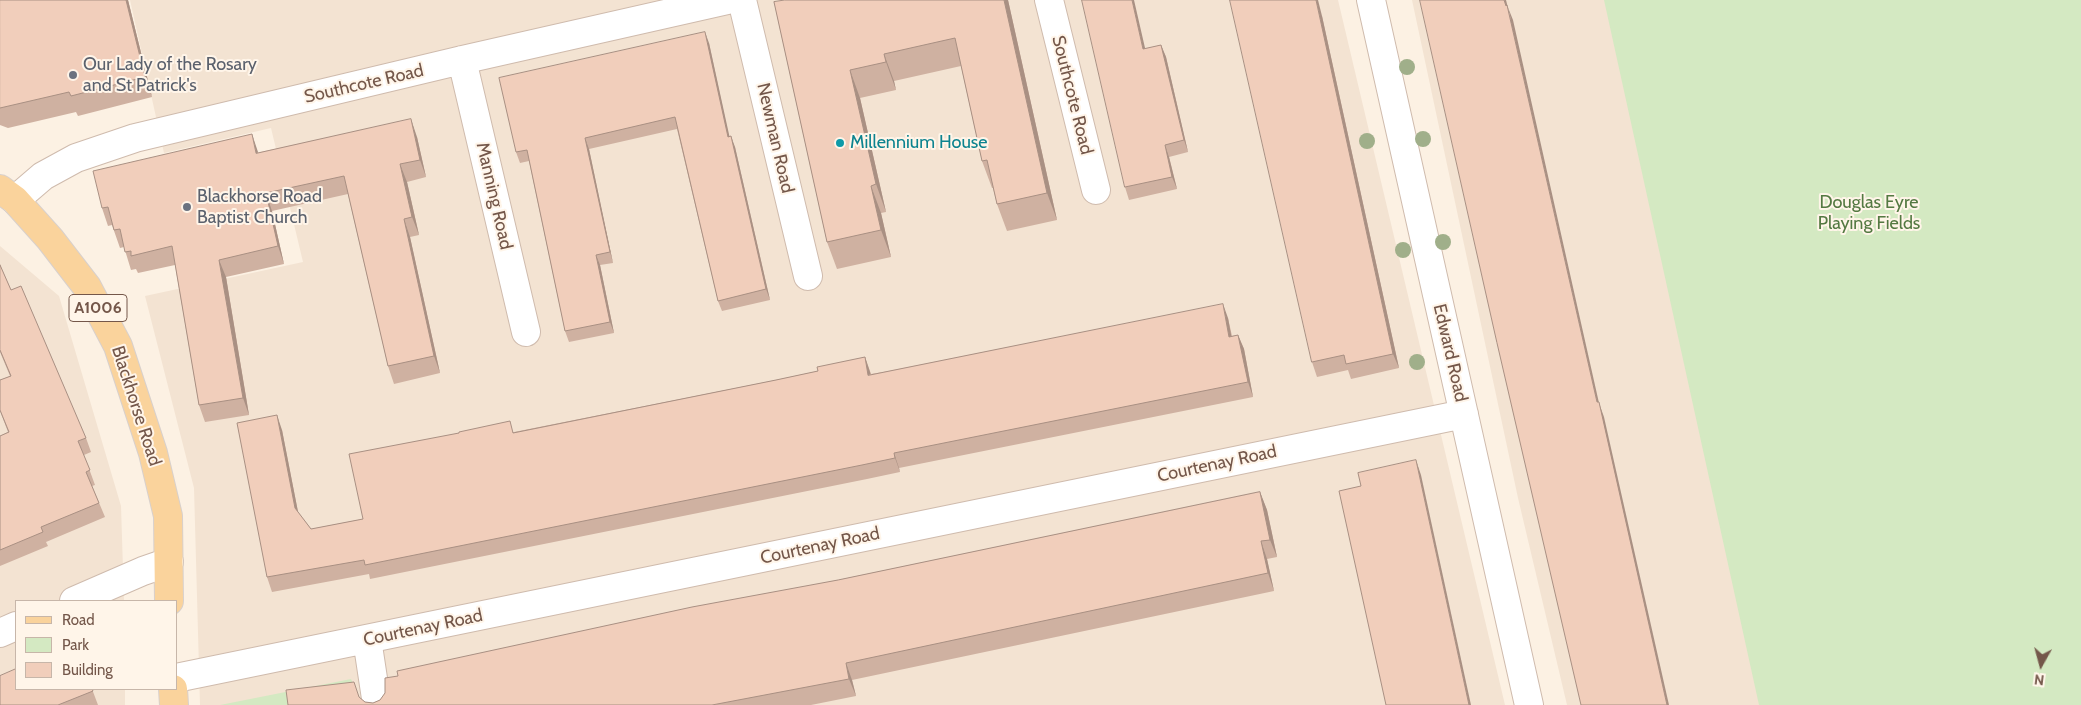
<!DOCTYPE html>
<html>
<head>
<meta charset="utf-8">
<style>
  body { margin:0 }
  #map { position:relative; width:2081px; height:705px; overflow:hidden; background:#fcf1e3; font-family:Cabin,sans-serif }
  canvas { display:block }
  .legend { position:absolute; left:15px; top:600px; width:162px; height:90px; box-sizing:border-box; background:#fff5e9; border:1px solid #c7b6a9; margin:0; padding:6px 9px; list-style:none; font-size:15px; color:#74574a }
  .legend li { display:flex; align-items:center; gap:10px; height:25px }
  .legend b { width:25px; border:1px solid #c7b6a9 }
  .north { position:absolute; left:2016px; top:640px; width:50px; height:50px; -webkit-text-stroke:4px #fff5e9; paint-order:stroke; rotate:187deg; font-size:14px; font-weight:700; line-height:20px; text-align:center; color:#74574a }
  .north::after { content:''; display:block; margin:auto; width:18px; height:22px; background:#74574a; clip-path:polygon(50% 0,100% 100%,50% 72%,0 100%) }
</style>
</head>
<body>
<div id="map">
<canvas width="2081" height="705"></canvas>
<ul class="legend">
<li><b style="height:6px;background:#fad39c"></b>Road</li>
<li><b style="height:14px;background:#d4e9c2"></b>Park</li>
<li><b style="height:14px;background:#f1cebb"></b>Building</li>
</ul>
<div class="north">N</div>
</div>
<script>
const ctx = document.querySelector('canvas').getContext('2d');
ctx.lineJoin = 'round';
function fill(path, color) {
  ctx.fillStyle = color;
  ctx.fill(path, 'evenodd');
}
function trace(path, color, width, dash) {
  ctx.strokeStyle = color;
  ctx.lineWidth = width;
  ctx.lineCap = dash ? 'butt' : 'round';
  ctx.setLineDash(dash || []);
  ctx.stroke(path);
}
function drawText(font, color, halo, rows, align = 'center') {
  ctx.font = font + ' Cabin,sans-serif';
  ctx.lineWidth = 4;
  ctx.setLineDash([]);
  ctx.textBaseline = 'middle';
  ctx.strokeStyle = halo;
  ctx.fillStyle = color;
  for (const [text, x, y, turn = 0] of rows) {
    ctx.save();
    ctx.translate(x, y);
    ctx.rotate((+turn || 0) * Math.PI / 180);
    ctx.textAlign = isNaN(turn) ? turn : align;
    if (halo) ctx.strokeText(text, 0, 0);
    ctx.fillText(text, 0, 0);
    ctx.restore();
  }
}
const residential = new Path2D(`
  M130,0H1338L1505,705H200L194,488L145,296L303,262L271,128L164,153Z
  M1412,0H1605L1761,705H1567L1518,498Z
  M0,246L59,296L121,506L124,601H16V689H125V705H0Z`);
const green = new Path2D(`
  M1604,0H2081V705H1759Z
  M351,679L359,697L312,705H220Z`);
const minor = new Path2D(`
  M742,0L808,276
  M1049,0L1096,190
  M1371,0L1529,705
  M462,60L526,332
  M15,200L43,176L76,158L135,138L462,60L727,0
  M74,601L143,571L169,562
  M0,633L16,626
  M367,639L377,705
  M176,678L1464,414`);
const major = new Path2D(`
  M0,189L15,200L50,239L87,287L118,346L153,453L168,516L169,601
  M173,689L174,705`);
const trees = [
  [1407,67],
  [1423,139],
  [1367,141],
  [1443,242],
  [1403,250],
  [1417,362]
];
const wall = new Path2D(`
  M0,0H128L152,97L78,116L76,112L8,128L0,125Z
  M1008,0L1057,220L1007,231L997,204L993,188H992L982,161L961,66L894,81L896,90L860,98L886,212L881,213L891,257L837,269L827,242L774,2Z
  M1322,16L1399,368L1351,379L1348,370L1317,377L1312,362Z
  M709,43L729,137L735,147L770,300L722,311L718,301L677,129L589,149L613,263L600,265L614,333L569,342L565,331L529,161L520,163L516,152Z
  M1161,45L1166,57L1188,152L1169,157L1177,189L1129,200L1125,187L1145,49Z
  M417,137L426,177L407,182L419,235L410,237L440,373L394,384L388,366L348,194L272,211L284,264L226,277L249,415L205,422L199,405L175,265L138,273L136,269L131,270L124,247L120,248L112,225L108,226L102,208L259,153Z
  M0,265L11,290L86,438L91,452L84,455L95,485L92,486L105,517L46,542L48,546L0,566V436L8,432L0,411V380L10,376L0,352Z
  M1228,318L1232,336L1238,335L1244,349L1253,397L899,468L900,472L867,479L370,579L369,574L272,592L267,577L282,430L298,512L311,529L363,519L459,433L514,432L776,380L818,371L865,357L871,374Z
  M1260,492L1267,510L1277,557L1267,559L1274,591L852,680L856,696L811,705H288L360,698L365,702L373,703L380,700L398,676L838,580Z
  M92,689L98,705H0Z`);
const shadedWall = new Path2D(`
  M126,0H128L152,97L145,77Z
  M1004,0H1008L1057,220L1047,193Z
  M1132,0H1134L1148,61L1143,49Z
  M1316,0H1318L1322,16L1399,368L1393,354Z
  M1504,0H1506L1511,20L1506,6Z
  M1507,5L1513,20L1599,403L1604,417L1669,705H1667L1597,402Z
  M705,32L709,43L732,148L728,137Z
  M1161,45L1166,57L1188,152L1184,140Z
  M884,54L894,81L896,90L886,62Z
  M850,70L860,98L886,212L876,184Z
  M411,119L417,137L426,177L420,160Z
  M252,134L258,152L263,171L256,153Z
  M731,136L735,147L770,300L766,289Z
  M585,138L589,149L613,263L610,252Z
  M1165,145L1169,157L1177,189L1172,177Z
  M400,164L407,182L419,235L412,217Z
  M871,186L881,213L891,257L881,230Z
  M266,193L272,211L284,264L278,246Z
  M404,219L410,237L440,373L434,356Z
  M596,255L600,265L614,333L610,322Z
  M219,260L226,277L249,415L243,398Z
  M1223,304L1228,318L1234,351L1229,337Z
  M1238,335L1244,349L1253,397L1248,382Z
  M865,357L870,372L874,389L868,375Z
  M277,415L282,430L300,522L295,508Z
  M894,453L899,468L900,472L895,458Z
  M1416,460L1421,475L1471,705H1469Z
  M1260,492L1267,510L1277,557L1270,540Z
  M1261,541L1267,559L1274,591L1268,573Z
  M846,663L852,680L856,696L849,679Z`);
const building = new Path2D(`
  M0,0H126L145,77L71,96L69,92L0,108Z
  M785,0H1004L1047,193L997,204L987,160L982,161L955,38L884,54L886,62L850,70L876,184L871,186L881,230L827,242L774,2Z
  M1082,0H1132L1143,49L1161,45L1184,140L1165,145L1172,177L1125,187Z
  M1230,0H1316L1393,354L1346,364L1344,355L1312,362Z
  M1420,0H1504L1506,6L1507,5L1597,402H1599L1667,705H1581L1497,343Z
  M705,32L728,137L731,136L766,289L718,301L675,117L585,138L610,252L596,255L610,322L565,331L527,150L516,152L499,78Z
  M411,119L420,160L400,164L412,217L404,219L434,356L388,366L344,176L266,193L278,246L219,260L243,398L199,405L172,246L131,256V251L125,252L120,229L114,230L108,207L102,208L93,171L252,134L256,153Z
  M0,265L11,290L21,286L86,438L78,441L90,470L86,472L99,503L41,527L43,532L0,550V436L9,432L0,410V380L11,376L0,350Z
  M1223,304L1229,337L1238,335L1248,382L894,453L895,458L862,465L365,565L364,560L267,577L237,423L277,415L295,508L311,529L363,519L349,454L459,433V432L510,421L513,433L776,380L818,371L817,367L865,357L868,375Z
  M1416,460L1469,705H1386L1339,491L1361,486L1358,473Z
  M1260,492L1270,540L1261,541L1268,573L846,663L849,679L712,705H288L286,690L354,682L359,697L365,702L373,703L380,700L385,693V678L398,676L397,671L692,607L838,580Z
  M16,669V689H92L93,691L58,705H0V676Z`);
const markers = [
  [73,75,5,"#6b7280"],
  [840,143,5,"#0f9aa8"],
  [187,207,5,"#6b7280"]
];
const shields = [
  [98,308,58]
];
const shieldNames = [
  ["A1006",98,308]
];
const worshipNames = [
  ["Our Lady of the Rosary",83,65],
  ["and St Patrick's",83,86],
  ["Blackhorse Road",197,197],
  ["Baptist Church",197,218]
];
const streetNames = [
  ["Southcote Road",364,84,-13],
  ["Southcote Road",1072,95,76],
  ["Newman Road",775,138,77],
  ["Manning Road",494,196,77],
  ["Edward Road",1450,353,77],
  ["Blackhorse Road",136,406,72],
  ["Courtenay Road",1217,464,-12],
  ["Courtenay Road",820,546,-12],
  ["Courtenay Road",423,628,-12]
];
const cultureNames = [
  ["Millennium House",850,143]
];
const parkNames = [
  ["Douglas Eyre",1869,203],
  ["Playing Fields",1869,224]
];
fill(residential, '#f3e3d2');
fill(green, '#d4e9c2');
trace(minor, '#cfbbad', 30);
trace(major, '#d8d0cc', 30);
trace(minor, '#fff', 28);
trace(major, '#fad39c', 28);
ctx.fillStyle = '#a0af8a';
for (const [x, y] of trees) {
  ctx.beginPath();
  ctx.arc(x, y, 8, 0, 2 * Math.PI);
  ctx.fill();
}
fill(wall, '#cfb1a1');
fill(shadedWall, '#a99083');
fill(building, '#f1cebb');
trace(building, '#a99083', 1);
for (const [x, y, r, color] of markers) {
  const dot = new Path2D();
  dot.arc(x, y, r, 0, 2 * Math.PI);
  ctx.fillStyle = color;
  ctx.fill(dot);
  trace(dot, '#fff5e9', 2);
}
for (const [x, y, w] of shields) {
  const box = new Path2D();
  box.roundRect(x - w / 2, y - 13.5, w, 27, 4);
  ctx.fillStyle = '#fff5e9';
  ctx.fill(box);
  trace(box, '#74574a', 1);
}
drawText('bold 16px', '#74574a', null, shieldNames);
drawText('18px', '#5b616d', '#fff5e9', worshipNames, 'left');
drawText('18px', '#74574a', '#fff5e9', streetNames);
drawText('18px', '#0d838f', '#fff5e9', cultureNames, 'left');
drawText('18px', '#547942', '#fff5e9', parkNames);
</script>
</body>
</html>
